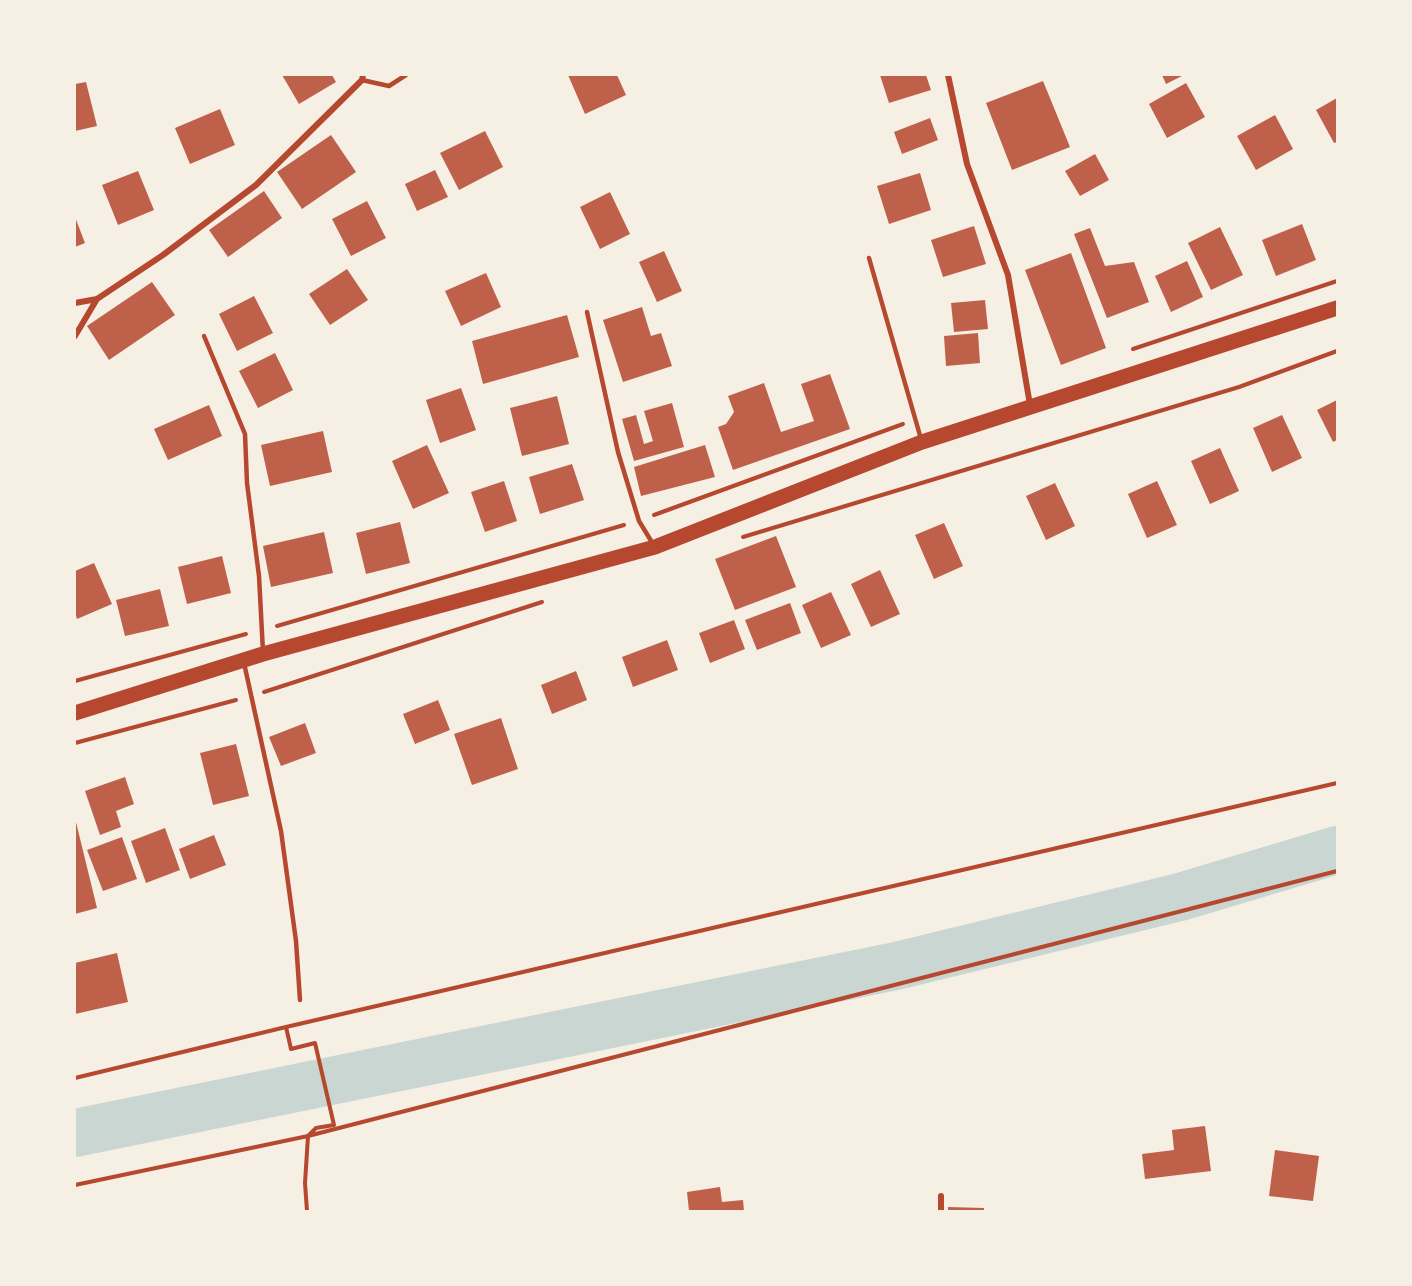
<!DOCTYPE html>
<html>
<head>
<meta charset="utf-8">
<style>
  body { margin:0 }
  #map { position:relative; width:1412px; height:1286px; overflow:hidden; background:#f6efe4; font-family:"Fira Sans Condensed",sans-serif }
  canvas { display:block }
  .frame { position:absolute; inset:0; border:76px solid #f6efe4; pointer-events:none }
</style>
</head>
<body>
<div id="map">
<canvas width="1412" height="1286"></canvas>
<div class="frame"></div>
</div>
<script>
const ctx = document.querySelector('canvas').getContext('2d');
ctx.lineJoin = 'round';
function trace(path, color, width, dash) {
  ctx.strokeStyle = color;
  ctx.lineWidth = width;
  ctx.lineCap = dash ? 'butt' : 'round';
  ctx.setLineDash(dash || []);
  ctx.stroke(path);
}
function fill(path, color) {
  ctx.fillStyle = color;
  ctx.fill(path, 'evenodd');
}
const river = new Path2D(`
  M75,1133L896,966L1180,897L1337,850`);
const building = new Path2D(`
  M282,75H332L336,82L299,104Z
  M568,75H617L626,95L585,114Z
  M880,75H926L931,90L889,103Z
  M1162,75H1184L1166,84Z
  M1043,81L1070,147L1012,170L986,103Z
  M86,82L97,126L75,131V84Z
  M1186,83L1205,117L1167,138L1149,104Z
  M1337,98V142L1334,143L1316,110Z
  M220,109L235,145L190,164L175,128Z
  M1275,115L1293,149L1256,170L1237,136Z
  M930,118L938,140L902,154L894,132Z
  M485,131L503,167L459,190L440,153Z
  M331,135L356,172L302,209L277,172Z
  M1095,154L1109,180L1080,196L1065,171Z
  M435,170L448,197L417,211L405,184Z
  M138,171L154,210L118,225L102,185Z
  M920,173L931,210L889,224L877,186Z
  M264,191L282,218L228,257L209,230Z
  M610,192L630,234L600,249L580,207Z
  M367,201L386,238L351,256L332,219Z
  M75,217L85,243L75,247Z
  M1302,224L1316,260L1276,276L1262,240Z
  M974,226L986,264L943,277L931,240Z
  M1220,227L1243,275L1211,290L1188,243Z
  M1090,228L1105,266L1134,262L1149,302L1107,318L1074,234Z
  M664,251L682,291L657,302L639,262Z
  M1071,253L1106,348L1061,365L1025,270Z
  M1187,261L1203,297L1171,312L1155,276Z
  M347,269L368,300L330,325L309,294Z
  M486,273L501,307L461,326L445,291Z
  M152,282L175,315L109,360L87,326Z
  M254,296L273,333L237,351L219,314Z
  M985,300L988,329L954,332L951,303Z
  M642,307L651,336L661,333L672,366L623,382L603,320Z
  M567,315L579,357L483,384L472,341Z
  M978,333L980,363L946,366L944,336Z
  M275,353L293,390L258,408L239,371Z
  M830,374L850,429L733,470L718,427L726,424L734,412L728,396L764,383L781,432L814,421L801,384Z
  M461,388L476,430L440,443L426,400Z
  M557,396L569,444L522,456L510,408Z
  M1337,400V440L1333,442L1317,410Z
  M672,403L684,447L634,461L622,419L636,415L644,444L653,441L644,411Z
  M209,405L222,436L168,460L154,429Z
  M1282,415L1302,458L1272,472L1253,428Z
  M323,431L332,472L270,486L261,445Z
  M427,445L449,493L413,509L392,461Z
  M705,445L715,477L641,496L634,467Z
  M1220,448L1239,491L1210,504L1191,461Z
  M572,464L584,500L540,514L529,477Z
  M504,481L517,521L485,532L471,492Z
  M1157,481L1177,525L1147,538L1128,494Z
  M1055,483L1075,526L1046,540L1026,496Z
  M400,522L410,563L366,574L356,533Z
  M944,523L963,566L934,579L915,535Z
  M324,532L333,573L271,587L263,546Z
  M776,536L796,587L735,610L715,559Z
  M222,556L231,593L187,604L178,567Z
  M94,563L112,604L77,619L75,613V571Z
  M880,570L900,614L871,627L851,584Z
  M160,589L169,626L125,636L116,600Z
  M831,592L851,635L821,648L802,605Z
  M790,603L801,633L757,650L745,620Z
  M734,620L745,649L710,663L699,633Z
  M667,640L678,670L633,687L622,657Z
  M576,671L587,700L552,714L541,685Z
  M438,700L450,730L415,744L403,714Z
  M501,718L518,769L472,785L454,734Z
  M305,723L316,753L281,766L269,737Z
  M236,744L249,796L213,805L200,753Z
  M125,777L134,804L116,811L121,827L100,835L85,791Z
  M75,818L97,908L75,914Z
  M165,828L180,870L146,883L131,841Z
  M214,835L226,865L190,879L179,849Z
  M122,837L137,879L103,891L87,850Z
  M117,953L128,1002L75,1014V963Z
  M1205,1126L1211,1171L1145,1179L1142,1154L1174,1150L1172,1130Z
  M1275,1150L1319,1156L1313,1201L1269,1196Z
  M720,1187L722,1202L743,1200L744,1211H689L687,1192Z
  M948,1207L984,1208V1211H948Z`);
const path = new Path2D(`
  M1133,349L1337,281
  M654,515L903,424
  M743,537L1239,387L1337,351
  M277,626L624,525
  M75,681L246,634
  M264,692L542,602
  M75,743L236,700
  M286,1027L291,1049L315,1043L334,1125L316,1128L308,1136L305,1183L307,1211
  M75,1078L286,1027L1337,783
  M75,1185L308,1136L1337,871`);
const service = new Path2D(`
  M362,80L389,86L406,75
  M869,258L921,439
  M587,312L618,452L639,521L653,544
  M204,336L245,434L247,483L259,576L263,652
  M244,663L281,831L296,941L300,1000`);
const minor = new Path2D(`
  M948,75L967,164L1008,275L1030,405
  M75,303L97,299L163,255L256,185L362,80L363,75
  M75,336L97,299
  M941,1196V1211`);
const primary = new Path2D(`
  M75,713L263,654L655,547L922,442L1337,308`);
trace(river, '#c9d6d2', 48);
fill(building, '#bf614a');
trace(path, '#b5482f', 4);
trace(service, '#b5482f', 4.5);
trace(minor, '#b5482f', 6);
trace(primary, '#b5482f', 15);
</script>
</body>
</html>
